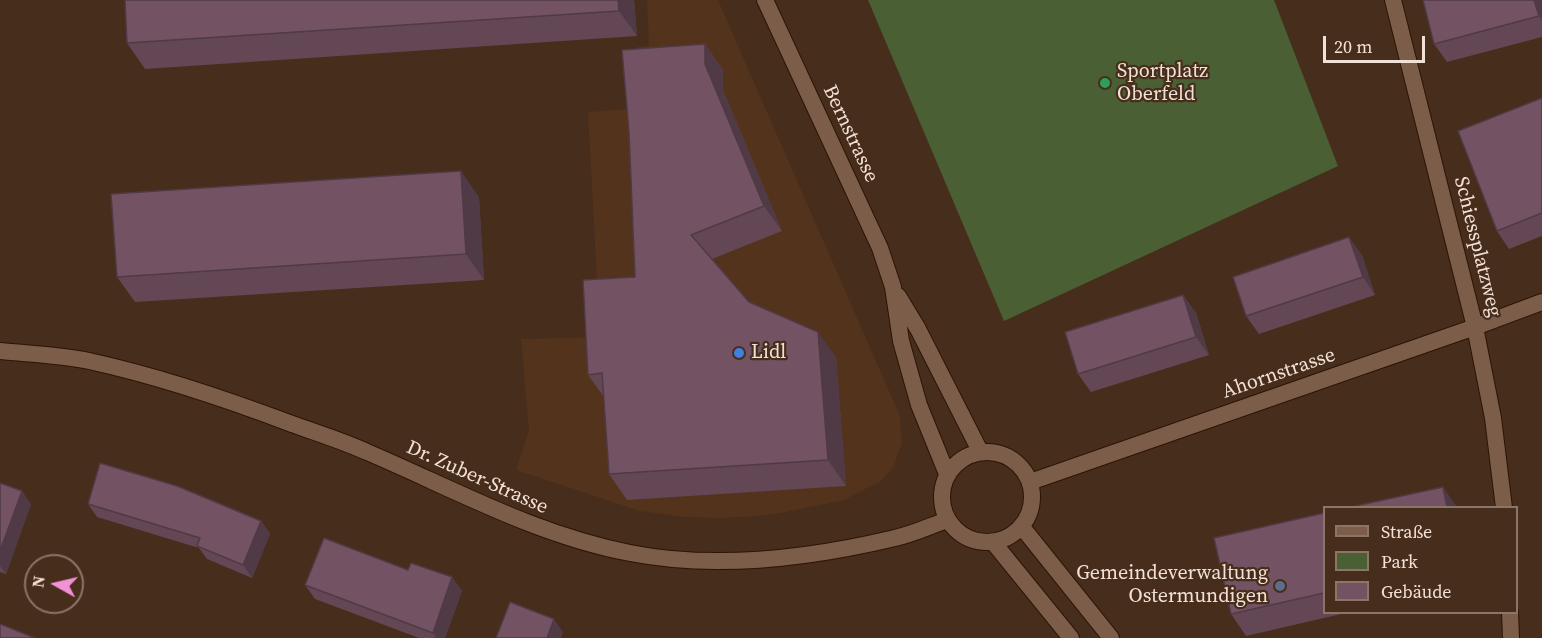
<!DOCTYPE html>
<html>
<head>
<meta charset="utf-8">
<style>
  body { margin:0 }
  #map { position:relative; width:1542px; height:638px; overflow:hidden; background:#472d1b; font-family:"Source Serif 4",serif }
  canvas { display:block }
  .legend { position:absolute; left:1323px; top:506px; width:195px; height:108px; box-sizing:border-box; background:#472d1b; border:2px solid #8b7566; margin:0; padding:8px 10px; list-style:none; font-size:18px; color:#f2e1d6 }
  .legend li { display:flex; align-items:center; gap:12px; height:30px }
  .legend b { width:30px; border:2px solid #8b7566 }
  .north { position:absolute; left:24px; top:554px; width:60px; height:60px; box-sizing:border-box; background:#472d1b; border:2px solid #8b7566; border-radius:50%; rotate:278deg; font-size:16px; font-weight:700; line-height:24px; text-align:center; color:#f2e1d6 }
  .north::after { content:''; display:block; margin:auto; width:21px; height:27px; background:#f391d5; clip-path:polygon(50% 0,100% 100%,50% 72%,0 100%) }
  .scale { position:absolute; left:1323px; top:36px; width:102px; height:27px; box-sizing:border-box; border:3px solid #f2e1d6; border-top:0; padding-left:8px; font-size:18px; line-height:21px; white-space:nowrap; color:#f2e1d6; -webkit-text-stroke:4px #472d1b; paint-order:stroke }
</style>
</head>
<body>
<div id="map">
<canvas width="1542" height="638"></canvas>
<ul class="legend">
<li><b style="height:8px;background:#7b5d4a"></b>Straße</li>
<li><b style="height:16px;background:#4a5f33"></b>Park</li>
<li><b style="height:16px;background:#735363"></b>Gebäude</li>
</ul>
<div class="north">N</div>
<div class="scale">20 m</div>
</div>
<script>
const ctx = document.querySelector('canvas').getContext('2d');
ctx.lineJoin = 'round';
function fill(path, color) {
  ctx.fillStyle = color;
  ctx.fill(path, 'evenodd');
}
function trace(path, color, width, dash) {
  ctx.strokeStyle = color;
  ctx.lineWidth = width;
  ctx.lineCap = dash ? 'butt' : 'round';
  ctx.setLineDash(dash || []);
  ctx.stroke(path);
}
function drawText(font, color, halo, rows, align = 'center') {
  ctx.font = font + ' "Source Serif 4",serif';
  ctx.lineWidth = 4.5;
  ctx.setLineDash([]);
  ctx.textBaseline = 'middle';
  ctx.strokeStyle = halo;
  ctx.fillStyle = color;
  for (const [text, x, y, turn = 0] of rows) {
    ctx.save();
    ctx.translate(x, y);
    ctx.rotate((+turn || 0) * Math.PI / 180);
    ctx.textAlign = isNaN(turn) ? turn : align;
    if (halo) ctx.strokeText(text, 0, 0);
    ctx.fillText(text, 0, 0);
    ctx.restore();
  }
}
const built = new Path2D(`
  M647,0H718L900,416L902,443L893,468L881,481L844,500L786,512L758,516L722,518L685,517L640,511L516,470L529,430L521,339L600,337L588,112L641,108L637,47L649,46Z`);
const green = new Path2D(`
  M868,0H1274L1338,166L1004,321Z`);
const minor = new Path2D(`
  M1393,0L1475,327L1493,418L1504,508
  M0,351C29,354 60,355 89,361C158,376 226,399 292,424C317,433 343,441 367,452C454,489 536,535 630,553C716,570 811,558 895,538C913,534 930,526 947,520
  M1030,482L1475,327L1542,302
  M1510,612L1511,638`);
const secondary = new Path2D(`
  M765,0L880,248L893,287L901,341L919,405L947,474
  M898,296L918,329L980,451
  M942 497a45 45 0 1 1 90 0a45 45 0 1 1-90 0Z
  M1022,527L1111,638
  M993,542L1071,638`);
const wall = new Path2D(`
  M634,0L637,36L145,69L127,43Z
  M1542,0V37L1447,62L1434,44Z
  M705,44L723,70V90L782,231L712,259L749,302L836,357L846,486L627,500L609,474L604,397L588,375L635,277Z
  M1542,98V236L1509,249L1497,231Z
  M479,197L484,280L135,302L117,277Z
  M1362,255L1375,295L1259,334L1246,316Z
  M1183,295L1196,313L1209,355L1091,392L1078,374Z
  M0,483L31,504L6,574L0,572Z
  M88,504L261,521L270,534L252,578L207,559L199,548L97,517Z
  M1324,513V612H1350L1246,636L1231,614Z
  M408,570L452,577L462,591L445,638H419L315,599L305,585Z`);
const shadedWall = new Path2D(`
  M618,0H634L637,36L619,11Z
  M1534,0H1542V21L1539,16Z
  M705,44L723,70V90L782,231L764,206L705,64Z
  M461,171L479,197L484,280L466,254Z
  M1349,237L1362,255L1375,295L1363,277Z
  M1183,295L1196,313L1209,355L1196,337Z
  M818,332L836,357L846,486L828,460Z
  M1443,487L1457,507H1447Z
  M22,491L31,504L6,574L0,566V551Z
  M261,521L270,534L252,578L243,565Z
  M452,577L462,591L445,638H436L433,633Z
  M554,619L563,632L561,638H547Z`);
const building = new Path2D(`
  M125,0H618L619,11L127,43Z
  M1423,0H1534L1539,16L1434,44Z
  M705,44V64L764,206L691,235L749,302L818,332L828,460L609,474L602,373L588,375L583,280L635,277L629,132L622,50Z
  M1542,98V213L1497,231L1458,131Z
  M461,171L466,254L117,277L111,194Z
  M1349,237L1363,277L1246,316L1233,277Z
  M1183,295L1196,337L1078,374L1065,332Z
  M100,463L177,486L261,521L243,565L197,546L200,538L88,504Z
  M0,483L22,491L0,551Z
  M1443,487L1447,507H1351Z
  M1324,513V593L1231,614L1214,538Z
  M324,538L408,570L411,563L452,577L433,633L305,585Z
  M510,602L554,619L547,638H496Z
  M0,624L35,638H0Z`);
const markers = [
  [1105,83,6,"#2e9e5b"],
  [739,353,6,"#3f7fe0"],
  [1280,586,6,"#5c6f8a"]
];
const poiNames = [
  ["Sportplatz",1117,72],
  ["Oberfeld",1117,95],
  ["Lidl",751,353],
  ["Gemeindeverwaltung",1268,574,"right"],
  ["Ostermundigen",1268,597,"right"]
];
const streetNames = [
  ["Bernstrasse",850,134,65],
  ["Schiessplatzweg",1477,247,76],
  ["Ahornstrasse",1279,374,-19],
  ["Dr. Zuber-Strasse",477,478,24]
];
fill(built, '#53331c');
fill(green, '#4a5f33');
trace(minor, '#2d1404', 18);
trace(secondary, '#2d1404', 18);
trace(minor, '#7b5d4a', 16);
trace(secondary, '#7b5d4a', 16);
fill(wall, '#634755');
fill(shadedWall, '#503a45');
fill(building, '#735363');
trace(building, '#503a45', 1.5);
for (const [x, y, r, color] of markers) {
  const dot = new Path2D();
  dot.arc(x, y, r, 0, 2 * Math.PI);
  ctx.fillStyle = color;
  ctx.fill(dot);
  trace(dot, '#472d1b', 2);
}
drawText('20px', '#f2e1d6', '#472d1b', poiNames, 'left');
drawText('20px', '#f2e1d6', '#472d1b', streetNames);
</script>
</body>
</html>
